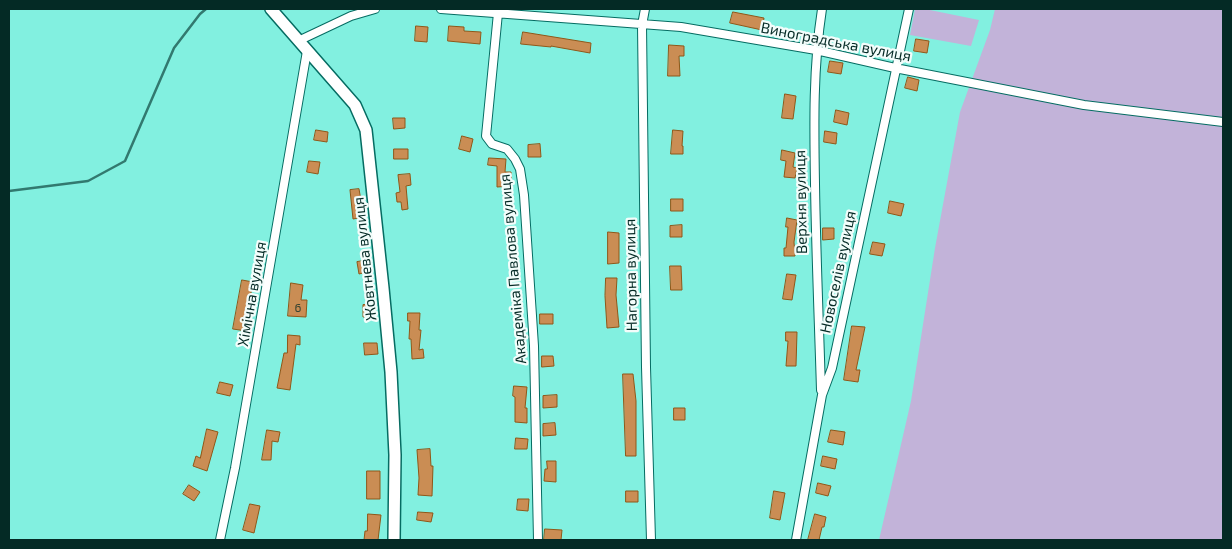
<!DOCTYPE html>
<html>
<head>
<meta charset="utf-8">
<style>
  body { margin:0 }
  #map { position:relative; width:1232px; height:549px; overflow:hidden; background:#82f0e0; font-family:"Exo 2",sans-serif }
  canvas { display:block }
  .frame { position:absolute; inset:0; border:10px solid #042a25; pointer-events:none }
</style>
</head>
<body>
<div id="map">
<canvas width="1232" height="549"></canvas>
<div class="frame"></div>
</div>
<script>
const ctx = document.querySelector('canvas').getContext('2d');
ctx.lineJoin = 'round';
function fill(path, color) {
  ctx.fillStyle = color;
  ctx.fill(path, 'evenodd');
}
function trace(path, color, width, dash) {
  ctx.strokeStyle = color;
  ctx.lineWidth = width;
  ctx.lineCap = dash ? 'butt' : 'round';
  ctx.setLineDash(dash || []);
  ctx.stroke(path);
}
function drawText(font, color, halo, rows, align = 'center') {
  ctx.font = font + ' "Exo 2",sans-serif';
  ctx.lineWidth = 4.5;
  ctx.setLineDash([]);
  ctx.textBaseline = 'middle';
  ctx.strokeStyle = halo;
  ctx.fillStyle = color;
  for (const [text, x, y, turn = 0] of rows) {
    ctx.save();
    ctx.translate(x, y);
    ctx.rotate((+turn || 0) * Math.PI / 180);
    ctx.textAlign = isNaN(turn) ? turn : align;
    if (halo) ctx.strokeText(text, 0, 0);
    ctx.fillText(text, 0, 0);
    ctx.restore();
  }
}
const green = new Path2D(`
  M915,9H925L979,20L971,46L910,35Z
  M995,9H1223V501L1220,506L1223,502V540H879L911,401L935,248L960,112L990,30Z`);
const stream = new Path2D(`
  M9,191L88,181L125,161L174,48L200,14L206,9`);
const building = new Path2D(`
  M733,12L764,18L762,30L730,23Z
  M416,26L428,27L427,42L415,41Z
  M449,26L464,27V31L481,32L480,44L448,41Z
  M523,32L591,43L590,53L551,46V47L521,44Z
  M916,39L929,41L927,53L914,51Z
  M669,45L684,46V56H679L680,76H668Z
  M830,61L843,63L841,74L828,72Z
  M908,77L919,80L917,91L905,88Z
  M785,94L796,96L793,119L782,118Z
  M836,110L849,113L847,125L834,122Z
  M393,118H405V128L394,129Z
  M316,130L328,132L327,142L314,140Z
  M673,130L683,131L682,146H683V154H671Z
  M825,131L837,133L836,144L824,142Z
  M462,136L473,139L470,152L459,149Z
  M540,144L541,157H528V145Z
  M394,149H408V159H394Z
  M782,150L795,153L793,167L797,168L795,178L784,177L786,161L781,160Z
  M489,158L506,159L505,172H511L512,186L497,187V166L488,165Z
  M309,161L320,162L318,174L307,172Z
  M410,174L411,185L406,186L408,209L402,210L401,202H397L396,193L400,192L398,175Z
  M359,189L364,217L353,219L350,190Z
  M671,199H683V211H671Z
  M890,201L904,204L901,216L888,213Z
  M787,218L797,220L794,242L795,256H784V248H786L788,227H786Z
  M682,225V237H670V226Z
  M823,228H834V239L823,240Z
  M608,232L619,233V263L608,264Z
  M873,242L885,244L882,256L870,254Z
  M369,260L371,271L359,274L357,262Z
  M670,266H681L682,290H671Z
  M787,274L796,275L792,300L783,299Z
  M606,278H617L616,295L619,327L607,328L605,296Z
  M242,280L253,282L246,320V331L233,329Z
  M291,283L303,285L301,300H307L306,317L288,316Z
  M375,304V316L363,317V305Z
  M408,313H420L419,330H421L419,350L423,349L424,358L412,359L411,339H409L410,321H408Z
  M540,314H553V324H540Z
  M852,326L865,327L856,370H860L858,382L844,380Z
  M786,332H797L796,366H786L788,341H786Z
  M288,335L300,336V345L296,344L290,390L277,388L284,353H287Z
  M364,343H377L378,354L365,355Z
  M542,356H553L554,366L542,367Z
  M623,374H633L636,401V456H626Z
  M220,382L233,385L230,396L217,393Z
  M514,386L527,387L525,408H527V423L515,422V397L513,396Z
  M557,395V407L543,408V396Z
  M674,408H685V420H674Z
  M555,423L556,435L543,436V424Z
  M207,429L218,432L207,471L193,466L196,456L200,458Z
  M267,430L280,432L278,442L272,441L271,460H262Z
  M831,430L845,432L843,445L828,442Z
  M516,438L528,439L527,449H515Z
  M430,449L431,466H433L432,496L418,495L419,478L417,450Z
  M823,456L837,459L835,469L821,466Z
  M547,461H556V482L544,481L545,469H547Z
  M367,471H380V499H367Z
  M818,483L831,486L828,496L816,493Z
  M189,485L200,492L194,501L183,494Z
  M626,491H638V502H626Z
  M774,491L785,493L780,520L770,518Z
  M518,499H529L528,511L517,510Z
  M250,504L260,506L254,533L243,530Z
  M418,512L433,513L431,522L417,520Z
  M368,514L381,515L378,540H364L365,531H367Z
  M815,514L826,517L824,527H822L819,540H808Z
  M545,529L562,530L561,540H544Z`);
const minor = new Path2D(`
  M441,9L681,27L816,50L895,68L1084,105L1223,122
  M645,9L642,25L646,367L651,540
  M498,13L486,136L492,144L507,149L515,159L520,169L524,195L534,346L538,540
  M298,41L351,16L375,9
  M821,390C819,322 816,253 815,184C814,125 813,67 822,9
  M220,540L235,468L307,51
  M796,540L822,395L832,368L909,9`);
const secondary = new Path2D(`
  M271,9L355,105L366,130L383,288L391,372L395,455L394,540`);
const numberNames = [
  ["6",298,308]
];
const streetNames = [
  ["Виноградська вулиця",836,42,11],
  ["Верхня вулиця",801,202,-91],
  ["Жовтнева вулиця",365,259,-96],
  ["Академіка Павлова вулиця",513,269,-95],
  ["Новоселів вулиця",838,272,-78],
  ["Нагорна вулиця",631,275,-91],
  ["Хімічна вулиця",252,294,-80]
];
fill(green, '#c2b3d9');
trace(stream, '#32796f', 2.5);
fill(building, '#ca8d54');
trace(building, '#8f5718', 1);
trace(minor, '#056c62', 10);
trace(secondary, '#056c62', 14);
trace(minor, '#fff', 8);
trace(secondary, '#fff', 11);
drawText('12px', '#364331', null, numberNames);
drawText('15px', '#042a25', '#f3fdfb', streetNames);
</script>
</body>
</html>
